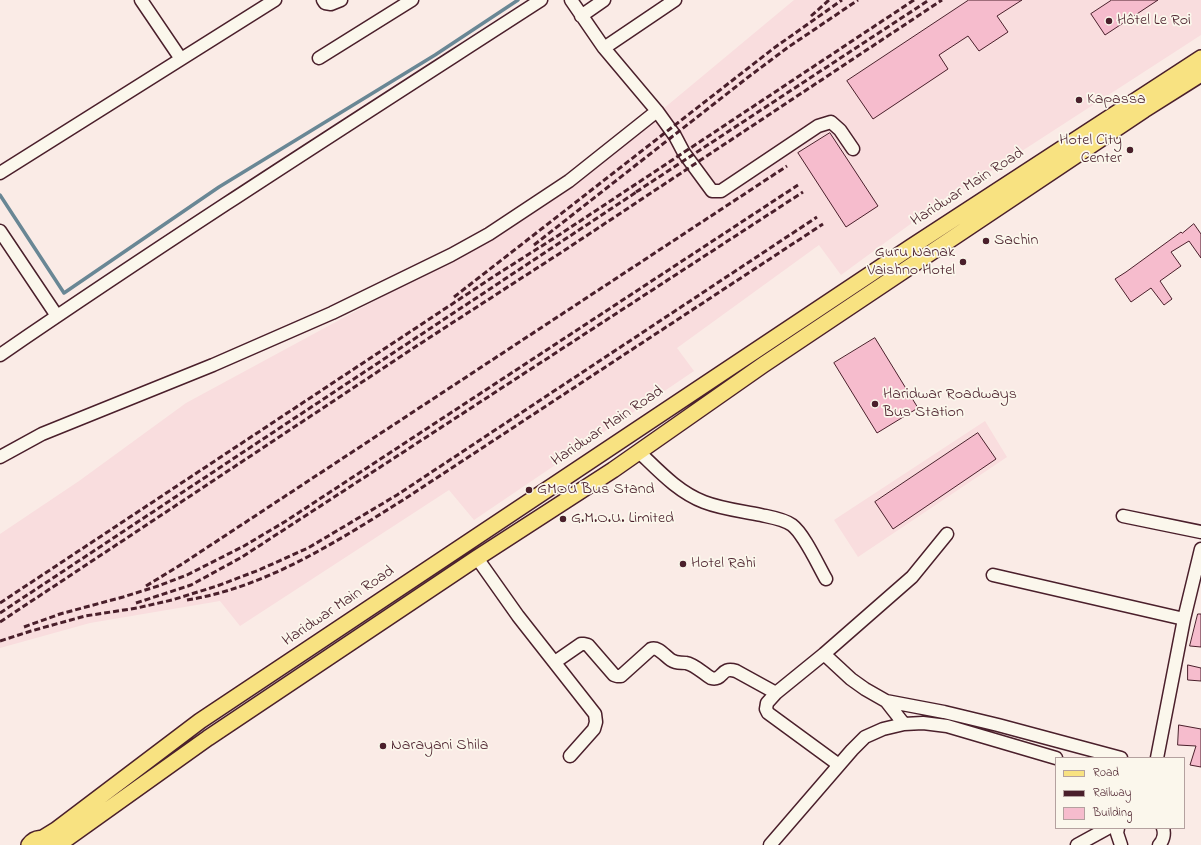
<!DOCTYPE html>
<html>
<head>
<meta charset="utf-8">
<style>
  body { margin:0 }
  #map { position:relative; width:1201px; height:845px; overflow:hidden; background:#faebe6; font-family:"Indie Flower",sans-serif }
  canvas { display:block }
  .legend { position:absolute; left:1055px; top:757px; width:130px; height:72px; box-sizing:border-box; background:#fbf7ec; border:1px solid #b4a19f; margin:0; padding:5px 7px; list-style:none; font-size:12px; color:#4a1f2b }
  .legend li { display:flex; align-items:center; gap:8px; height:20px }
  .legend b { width:20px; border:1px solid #b4a19f }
</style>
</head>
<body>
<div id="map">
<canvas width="1201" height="845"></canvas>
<ul class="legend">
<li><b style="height:5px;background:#f8e281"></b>Road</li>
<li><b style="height:5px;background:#4a1f2b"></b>Railway</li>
<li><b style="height:11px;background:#f6bccd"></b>Building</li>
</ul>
</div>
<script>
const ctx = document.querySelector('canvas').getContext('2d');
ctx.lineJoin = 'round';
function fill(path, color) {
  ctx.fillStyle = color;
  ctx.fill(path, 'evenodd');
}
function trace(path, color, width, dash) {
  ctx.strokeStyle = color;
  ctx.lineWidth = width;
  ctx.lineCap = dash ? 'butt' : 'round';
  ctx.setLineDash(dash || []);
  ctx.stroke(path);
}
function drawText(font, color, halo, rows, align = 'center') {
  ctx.font = font + ' "Indie Flower",sans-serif';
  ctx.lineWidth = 3.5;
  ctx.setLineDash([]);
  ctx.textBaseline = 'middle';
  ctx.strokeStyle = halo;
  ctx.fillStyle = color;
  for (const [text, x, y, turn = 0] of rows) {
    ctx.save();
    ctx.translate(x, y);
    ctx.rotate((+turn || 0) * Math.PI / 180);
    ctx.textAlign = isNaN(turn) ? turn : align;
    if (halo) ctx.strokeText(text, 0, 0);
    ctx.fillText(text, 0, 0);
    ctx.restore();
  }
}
const built = new Path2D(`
  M794,0H1201V35L920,217L841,275L819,245L677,348L694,371L474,520L449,490L240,626L220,601L90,623L0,648V534L79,481L186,403L465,252L556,198Z
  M985,421L1007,457L858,557L834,520Z`);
const stream = new Path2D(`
  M0,195L64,293L219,187L435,55L518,0`);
const building = new Path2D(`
  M969,0H1022L997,16L1008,32L979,51L968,36L939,55L948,69L873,119L847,81Z
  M1112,0H1158L1105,35L1091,14Z
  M830,133L878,206L846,227L798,153Z
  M1194,224L1201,234V258L1189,241L1171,252L1181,266L1160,281L1172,299L1164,305L1151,288L1131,302L1115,279L1126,272L1181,232L1182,233Z
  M875,338L918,408L877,433L834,363Z
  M978,433L996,459L893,529L875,502Z
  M1198,614H1201V647L1190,646Z
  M1188,665L1201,668V681L1188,680Z
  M1179,725L1201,729V767L1190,765L1196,746L1178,745Z`);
const minor = new Path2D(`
  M141,0L181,59
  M323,0L325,3L331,4L341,0
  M571,0L604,48L657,111L675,136L684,153L712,191H721L818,126L831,122L840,130L853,149
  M581,16L604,0
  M604,48L675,0
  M319,58L412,0
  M0,173L275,0
  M0,231L57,316
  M0,355C178,233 360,117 541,0
  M639,452C659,471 678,492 704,502C722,509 742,511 761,515C770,517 784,519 792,525C804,534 818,565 826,579
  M0,457L42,434L213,365L332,313L451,255L489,234L569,181L657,111
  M1123,516L1201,532
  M477,558L518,616L595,714L596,722L594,729L570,756
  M993,575L1184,619
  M824,654L851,679L865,689L886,701L944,712L998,725L1121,758
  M555,662L581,644H584L588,645L614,675L617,676H621L651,649C658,646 665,656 671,660C677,664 681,662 686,663C694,664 704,674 711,678C724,681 720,666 736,671L776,693
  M886,701L904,724
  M1157,758L1184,619L1201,549
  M839,765L768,713L766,709L767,703L776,693L824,654L912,577L947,534
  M1118,828L1117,833L1121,845
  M770,845L852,750L865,737L883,729L904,724L923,723L947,726L1056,758
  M1077,845L1108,828
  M1159,845C1163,841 1165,834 1163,828`);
const major = new Path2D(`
  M43,838L56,830L200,721L911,247L1201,58
  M29,845C35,837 44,836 51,844
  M58,845L208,738L477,558L613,470L763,365L1144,110L1201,74`);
const rail = new Path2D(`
  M811,16L829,0
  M636,192L929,0
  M534,245L747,78L787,48L858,0
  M454,297L774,48L842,0
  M146,586L182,564L787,166
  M187,600C267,587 336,542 403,500L823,224
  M0,603L496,275L559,235L914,0
  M136,603L191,585L242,557L803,192
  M0,613L641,189
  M0,622L415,347L568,248L942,0
  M24,627L60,614L123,597L158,586L187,575L244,546L286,521L798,185
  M0,641L31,631L85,616L137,608L172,600L217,586L259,570L308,548L397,495L817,217`);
const markers = [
  [1109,21,4,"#4a1f2b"],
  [1079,100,4,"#4a1f2b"],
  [1130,150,4,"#4a1f2b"],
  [986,241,4,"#4a1f2b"],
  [963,262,4,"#4a1f2b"],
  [875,404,4,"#4a1f2b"],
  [529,490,4,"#4a1f2b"],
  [563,519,4,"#4a1f2b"],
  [683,564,4,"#4a1f2b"],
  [383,746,4,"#4a1f2b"]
];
const poiNames = [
  ["Hôtel Le Roi",1117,21],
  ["Kapassa",1087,100],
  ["Hotel City",1122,141,"right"],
  ["Center",1122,159,"right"],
  ["Sachin",994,241],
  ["Guru Nanak",955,253,"right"],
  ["Vaishno Hotel",955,271,"right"],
  ["Haridwar Roadways",883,395],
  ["Bus Station",883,413],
  ["GMOU Bus Stand",537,490],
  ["G.M.O.U. Limited",571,519],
  ["Hotel Rahi",691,564],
  ["Narayani Shila",391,746]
];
const streetNames = [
  ["Haridwar Main Road",968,188,-33],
  ["Haridwar Main Road",608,427,-34],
  ["Haridwar Main Road",339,607,-34]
];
fill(built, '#f9ddde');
trace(stream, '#698795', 3.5);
fill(building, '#f6bccd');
trace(building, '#4a1f2b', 1);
trace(minor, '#4a1f2b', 15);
trace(major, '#4a1f2b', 18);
trace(minor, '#fbf7ec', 12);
trace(major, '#f8e281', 15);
trace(rail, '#4a1f2b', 3, [6, 3]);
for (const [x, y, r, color] of markers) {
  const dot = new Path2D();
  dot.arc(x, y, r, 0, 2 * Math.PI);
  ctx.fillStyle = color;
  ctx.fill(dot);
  trace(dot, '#fbf7ec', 1.5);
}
drawText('16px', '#4a1f2b', '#fbf7ec', poiNames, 'left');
drawText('16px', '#4a1f2b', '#fbf7ec', streetNames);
</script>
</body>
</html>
